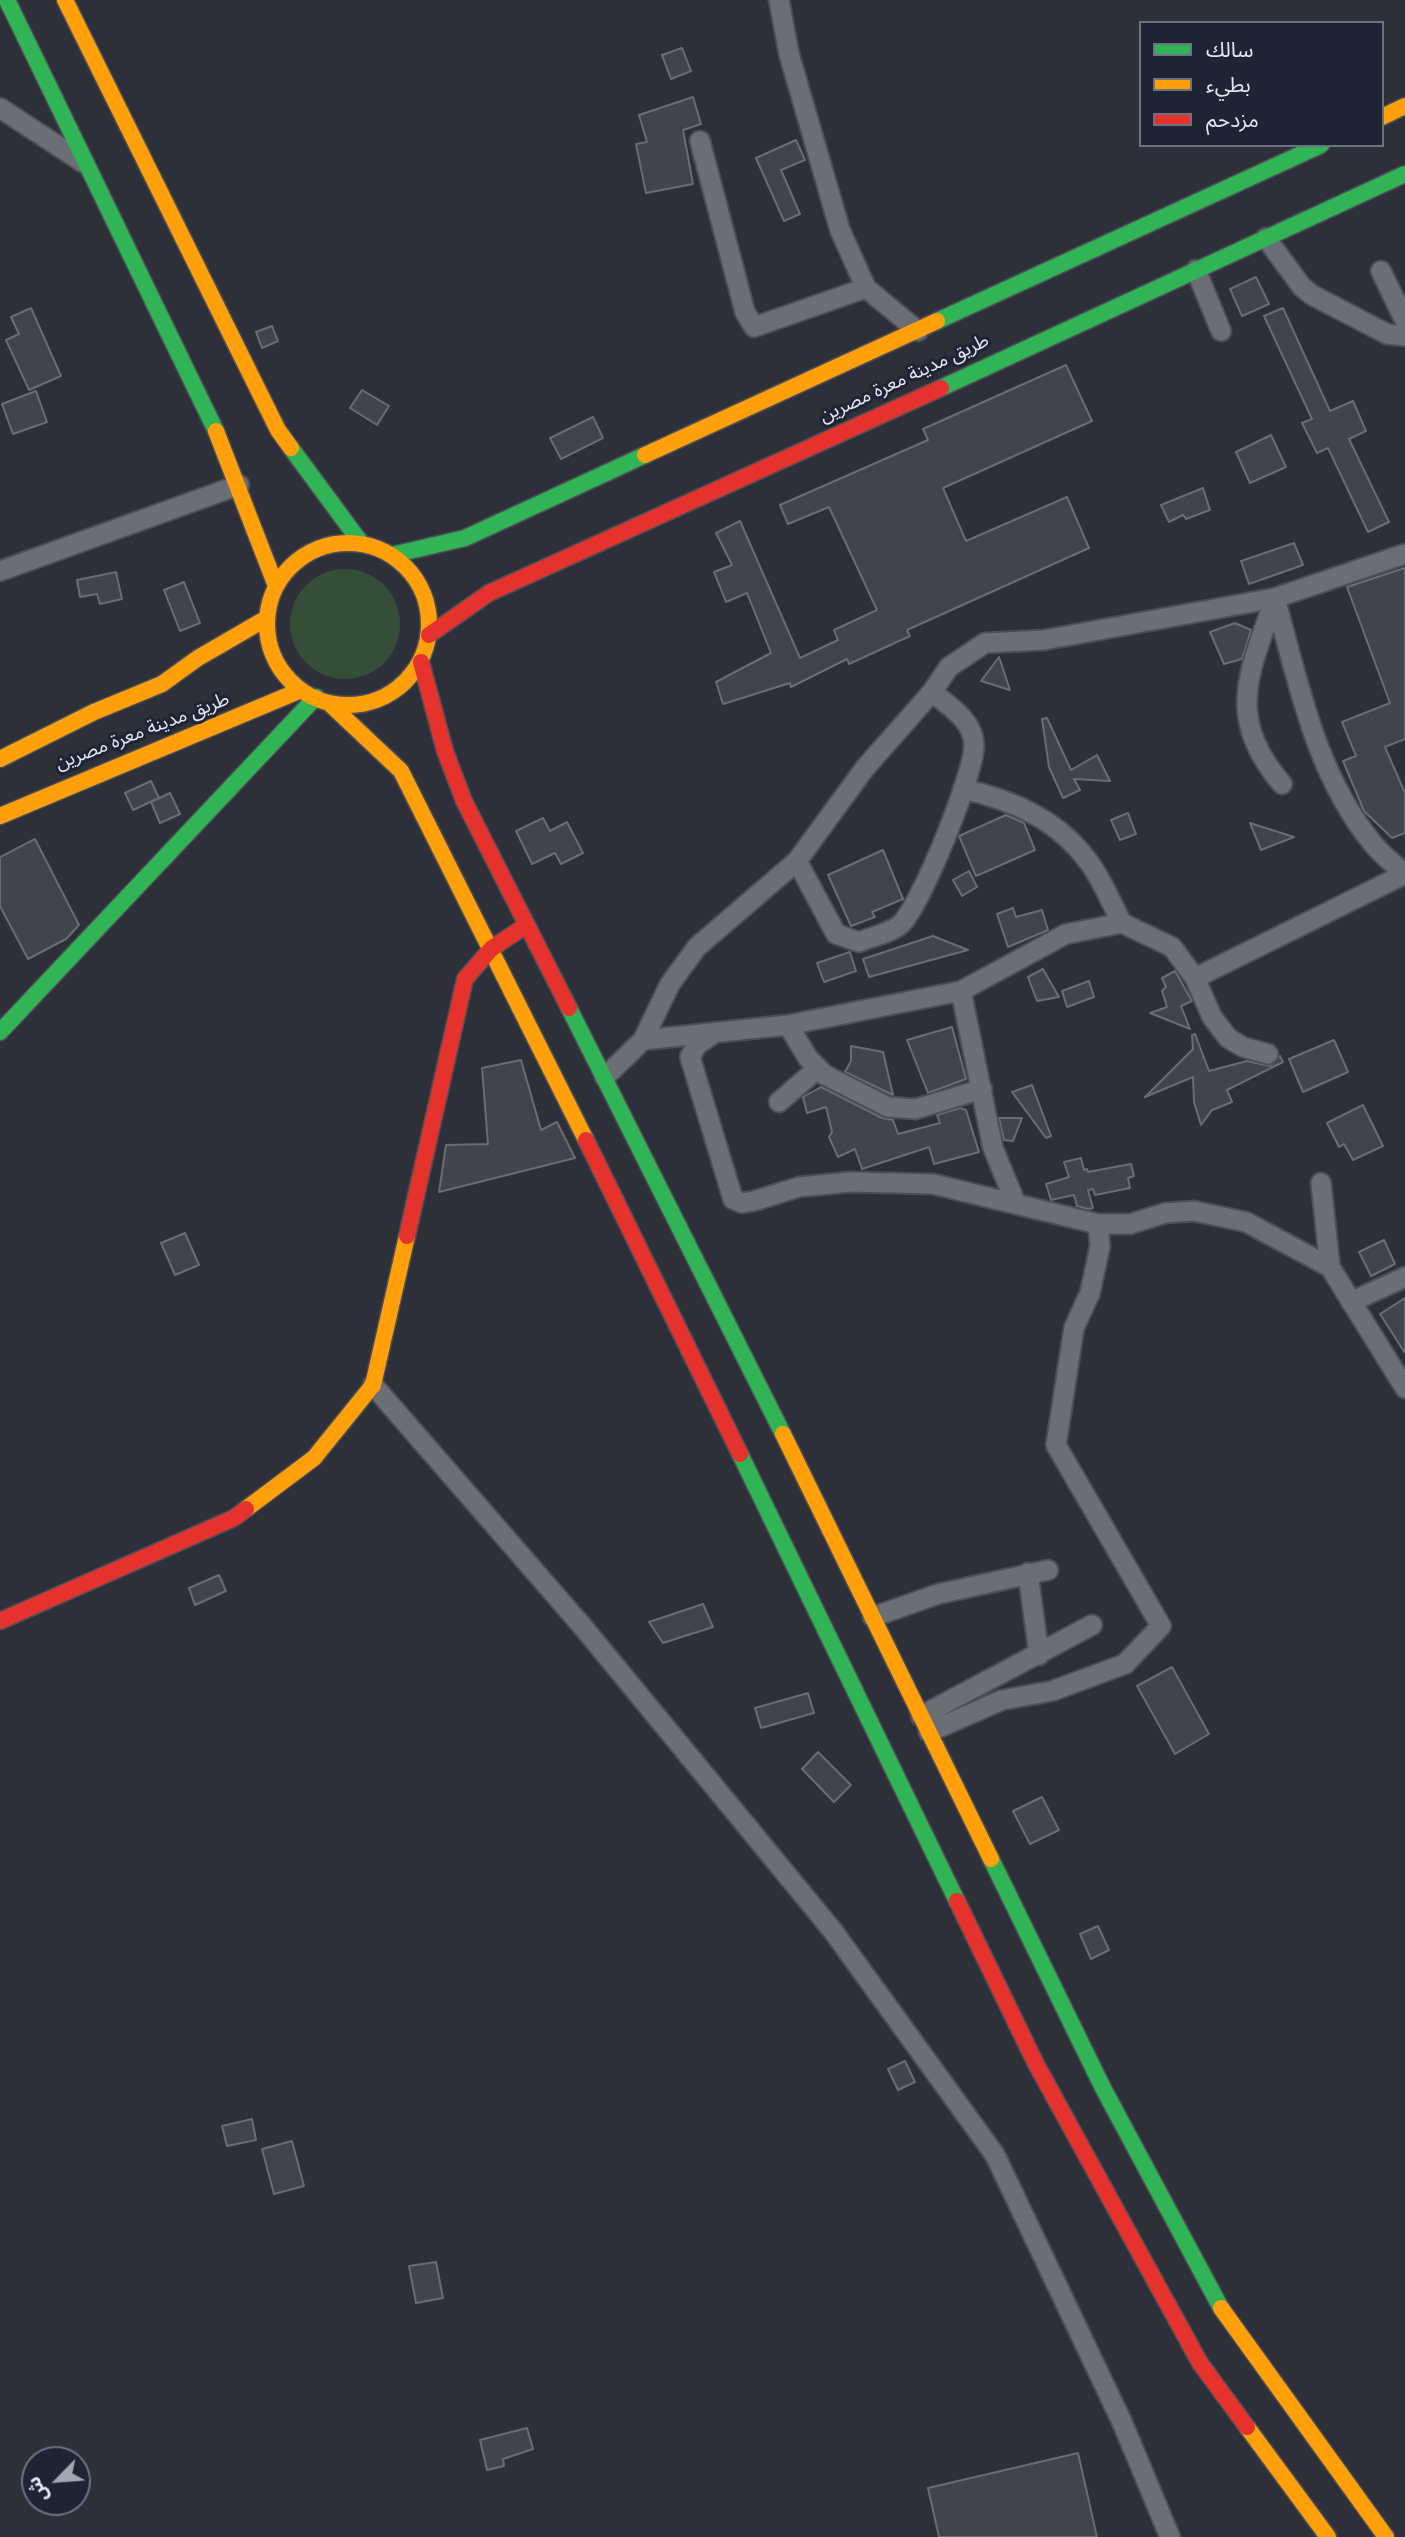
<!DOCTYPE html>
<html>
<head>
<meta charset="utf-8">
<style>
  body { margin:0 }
  #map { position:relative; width:1405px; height:2537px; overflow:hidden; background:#2d3039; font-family:Overpass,"Noto Sans Arabic",sans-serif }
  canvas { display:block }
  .legend { position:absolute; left:1139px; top:21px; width:245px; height:126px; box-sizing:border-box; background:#1f2434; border:2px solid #6d7280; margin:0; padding:9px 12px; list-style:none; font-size:21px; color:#e3e7f2 }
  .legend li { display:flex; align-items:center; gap:14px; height:35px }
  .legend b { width:35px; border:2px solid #6d7280 }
  .north { position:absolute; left:21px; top:2446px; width:70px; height:70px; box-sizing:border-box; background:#1f2434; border:2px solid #6d7280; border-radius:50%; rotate:245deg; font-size:19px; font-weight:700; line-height:28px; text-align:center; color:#e3e7f2 }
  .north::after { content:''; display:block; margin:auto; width:24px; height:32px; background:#a3a7b1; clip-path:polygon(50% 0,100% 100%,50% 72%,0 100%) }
</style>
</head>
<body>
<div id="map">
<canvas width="1405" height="2537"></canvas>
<ul class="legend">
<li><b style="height:9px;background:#30b455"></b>سالك</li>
<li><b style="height:9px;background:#ff9f0a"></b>بطيء</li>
<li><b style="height:9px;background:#e5322d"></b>مزدحم</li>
</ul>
<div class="north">ش</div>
</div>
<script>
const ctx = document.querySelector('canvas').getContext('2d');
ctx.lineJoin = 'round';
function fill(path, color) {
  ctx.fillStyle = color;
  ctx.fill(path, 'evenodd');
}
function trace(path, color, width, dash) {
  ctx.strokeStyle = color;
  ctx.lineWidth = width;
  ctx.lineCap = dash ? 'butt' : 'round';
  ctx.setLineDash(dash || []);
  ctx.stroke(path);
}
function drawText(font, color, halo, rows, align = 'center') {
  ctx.font = font + ' Overpass,"Noto Sans Arabic",sans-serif';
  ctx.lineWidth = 6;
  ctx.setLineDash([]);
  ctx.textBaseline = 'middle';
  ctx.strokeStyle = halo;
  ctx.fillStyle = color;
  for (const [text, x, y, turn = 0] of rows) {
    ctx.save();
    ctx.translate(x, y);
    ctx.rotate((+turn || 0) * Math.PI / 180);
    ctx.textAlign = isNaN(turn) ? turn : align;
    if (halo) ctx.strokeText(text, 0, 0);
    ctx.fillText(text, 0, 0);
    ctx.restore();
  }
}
const green = new Path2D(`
  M290 624a55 55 0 1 1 110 0a55 55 0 1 1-110 0Z`);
const building = new Path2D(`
  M682,48L691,71L671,79L662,55Z
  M693,97L701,124L683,130L693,184L646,193L636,144L647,142L639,115Z
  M796,140L805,160L781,170L800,214L784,221L756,158Z
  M1256,277L1269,304L1242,316L1230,289Z
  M31,308L61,376L29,390L6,340L19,334L11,317Z
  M1283,308L1330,411L1353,401L1366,431L1349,439L1389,522L1368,532L1328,448L1317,453L1302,423L1312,419L1264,316Z
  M272,326L278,341L262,348L256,332Z
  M1066,365L1092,421L943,488L966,541L1067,497L1089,548L907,630L910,636L849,664L847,659L791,687L790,683L723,704L716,682L771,653L747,593L726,602L714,572L732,565L716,533L740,521L800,658L838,640L834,630L877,610L829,507L788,524L780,505L928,440L923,429Z
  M362,390L389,406L377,425L350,408Z
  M36,391L47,422L13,434L2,404Z
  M593,417L603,438L561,459L550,438Z
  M1271,435L1286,467L1250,483L1236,452Z
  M1203,488L1210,510L1186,519L1183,515L1169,522L1161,505Z
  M1294,543L1303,565L1249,584L1241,561Z
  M1405,568V739L1385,747L1405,793V833L1392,838L1364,811L1343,761L1356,756L1342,722L1390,703L1347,587Z
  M116,572L122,599L100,604L97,594L80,597L77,580Z
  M184,582L200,623L180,631L164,590Z
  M1235,623L1251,630L1242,659L1224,664L1210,632Z
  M999,657L1010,690L981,681Z
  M1047,718L1071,770L1097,755L1110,781L1074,779L1080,790L1063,798L1049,767L1042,719Z
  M151,781L159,798L133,810L125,793Z
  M170,793L180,814L160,823L151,802Z
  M1128,813L1136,834L1120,840L1111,820Z
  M1006,815L1024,823L1035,850L976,876L959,836Z
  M543,818L550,831L567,822L583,853L561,864L555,853L532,864L516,831Z
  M1250,823L1294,837L1261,850Z
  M35,839L79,925L66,939L28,959L0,906V857Z
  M883,850L903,899L872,912L875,917L851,926L828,875Z
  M969,871L977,887L962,896L953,880Z
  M1013,908L1016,917L1042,910L1048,930L1008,947L997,914Z
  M933,936L968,950L869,977L863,959Z
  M850,952L856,971L824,982L817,963Z
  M1043,969L1059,997L1037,1001L1028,977Z
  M1175,971L1192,1001L1181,1006L1190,1029L1150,1013L1167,1007L1162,991L1166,987L1162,978Z
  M1089,981L1094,997L1067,1007L1062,991Z
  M952,1027L966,1079L928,1093L907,1040Z
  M1195,1034L1209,1071L1247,1061L1270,1066L1280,1056L1283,1062L1227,1090L1232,1102L1212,1110L1201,1125L1194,1102L1193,1077L1145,1097L1193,1049L1192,1035Z
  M1334,1040L1348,1072L1303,1092L1289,1059Z
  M851,1046L883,1052L893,1095L845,1072L851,1061Z
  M521,1060L541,1130L557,1122L575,1158L439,1192L446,1145L488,1144L482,1068Z
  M1032,1085L1051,1136L1046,1138L1012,1092Z
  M821,1087L882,1118L893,1120L898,1134L940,1123L937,1115L960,1108L966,1110L979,1152L934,1164L929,1147L862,1169L855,1149L838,1157L829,1137L832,1132L826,1107L807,1113L803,1097Z
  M1363,1105L1383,1146L1353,1160L1344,1144L1339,1147L1327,1123Z
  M999,1118H1022L1013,1141L1004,1140Z
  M1081,1158L1084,1170L1087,1169L1088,1172L1131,1164L1134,1176L1128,1178L1130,1188L1095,1195L1093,1189L1088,1190L1093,1208L1088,1209L1077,1206L1074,1195L1051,1200L1046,1184L1069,1177L1064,1162Z
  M185,1233L199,1265L175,1275L161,1243Z
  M1384,1240L1395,1264L1371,1276L1359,1252Z
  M1405,1298V1353L1380,1314Z
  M219,1575L226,1591L195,1605L189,1588Z
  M703,1604L713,1627L663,1643L649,1622Z
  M1172,1667L1209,1734L1175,1754L1137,1686Z
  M808,1693L814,1713L761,1728L755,1708Z
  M818,1752L851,1785L834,1802L802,1769Z
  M1042,1797L1059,1830L1030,1844L1013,1811Z
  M1098,1926L1109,1950L1091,1959L1080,1934Z
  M905,2061L915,2082L898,2090L888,2069Z
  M252,2119L256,2140L227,2146L222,2126Z
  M292,2141L304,2186L274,2194L262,2149Z
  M436,2262L443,2298L416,2303L409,2266Z
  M527,2428L533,2449L503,2459L504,2466L487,2470L480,2440Z
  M1078,2453L1097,2537H939L928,2488Z`);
const street = new Path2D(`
  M779,0L789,54L840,230L866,288L918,331
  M0,108L84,163
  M700,141L745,312L754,327L866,288
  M1266,238L1302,287L1312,295L1387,334L1405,336
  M1196,270L1221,331
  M1381,271L1405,321
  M0,571L239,485
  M1275,598C1250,672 1224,716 1282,784
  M963,789C1012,800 1057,819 1088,861C1102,879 1111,903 1122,923
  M797,861L836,934L859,942C871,937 894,932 902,923C923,900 974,774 974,745C974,721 948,705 932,692
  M1195,978L1405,874C1395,865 1383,856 1374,845C1316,776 1298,682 1275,598
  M961,991L993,1148L1016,1204
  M788,1025L808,1058L825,1075L888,1107L916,1109L982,1089
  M713,1034L697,1045L690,1057L733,1199L742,1203L754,1201L799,1187L850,1182L933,1184L1098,1224
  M643,1040L788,1025L961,991L1066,934L1122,923L1172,947L1195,978L1212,1017L1228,1038L1243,1047L1268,1054
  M605,1077L643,1040L670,984L697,947L797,861L865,768L932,692L949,667L985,643L1044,640L1275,598L1405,554
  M779,1102L817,1069
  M1321,1183L1330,1267
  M1351,1302L1405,1277
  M373,1385L583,1627L833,1931L995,2155L1122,2422L1170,2537
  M1028,1573L1039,1655
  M873,1617L938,1594L1048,1570
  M921,1716L1092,1625
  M929,1732L1002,1700L1052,1691L1125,1664L1161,1626L1056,1445L1074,1328L1090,1293L1100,1246L1098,1224H1130L1165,1213L1194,1211L1246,1222L1330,1267L1405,1388`);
const fast = new Path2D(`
  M7,0L216,431
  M937,321L1321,145
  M941,388L1405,174
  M291,448L361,543
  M392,555L465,538L645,455
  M569,1008L783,1434
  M0,1032L316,697
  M740,1454L957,1901
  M991,1859L1103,2088L1221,2308`);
const slow = new Path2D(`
  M65,0L278,430L291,448
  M1382,117L1405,106
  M216,431L276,586
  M645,455L937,321
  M267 624a81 81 0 1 1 162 0a81 81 0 1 1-162 0Z
  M330,704L401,771L586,1140
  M0,759L94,712L162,684L198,658L267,618
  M0,816L301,690
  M783,1434L991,1859
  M246,1509L314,1458L373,1385L407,1236
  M1221,2308L1386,2537
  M1247,2427L1328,2537`);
const jam = new Path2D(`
  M429,635L489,593L941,388
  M421,662L445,751L464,801L569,1008
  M586,1140L740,1454
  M407,1236L465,979L491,949L525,926
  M0,1621L234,1518L246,1509
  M957,1901L1036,2064L1200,2363L1247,2427`);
const streetNames = [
  ["طريق مدينة معرة مصرين",905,380,-25],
  ["طريق مدينة معرة مصرين",143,733,-21]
];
fill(green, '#344e38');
fill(building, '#42444c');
trace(building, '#6a6c74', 2);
trace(street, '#4c4e56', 23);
trace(fast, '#4c4e56', 19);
trace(slow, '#4c4e56', 19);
trace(jam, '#4c4e56', 19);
trace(street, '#6b6e75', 19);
trace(fast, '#30b455', 16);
trace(slow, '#ff9f0a', 16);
trace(jam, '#e5322d', 16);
drawText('19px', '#e3e7f2', '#1f2434', streetNames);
</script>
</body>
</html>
